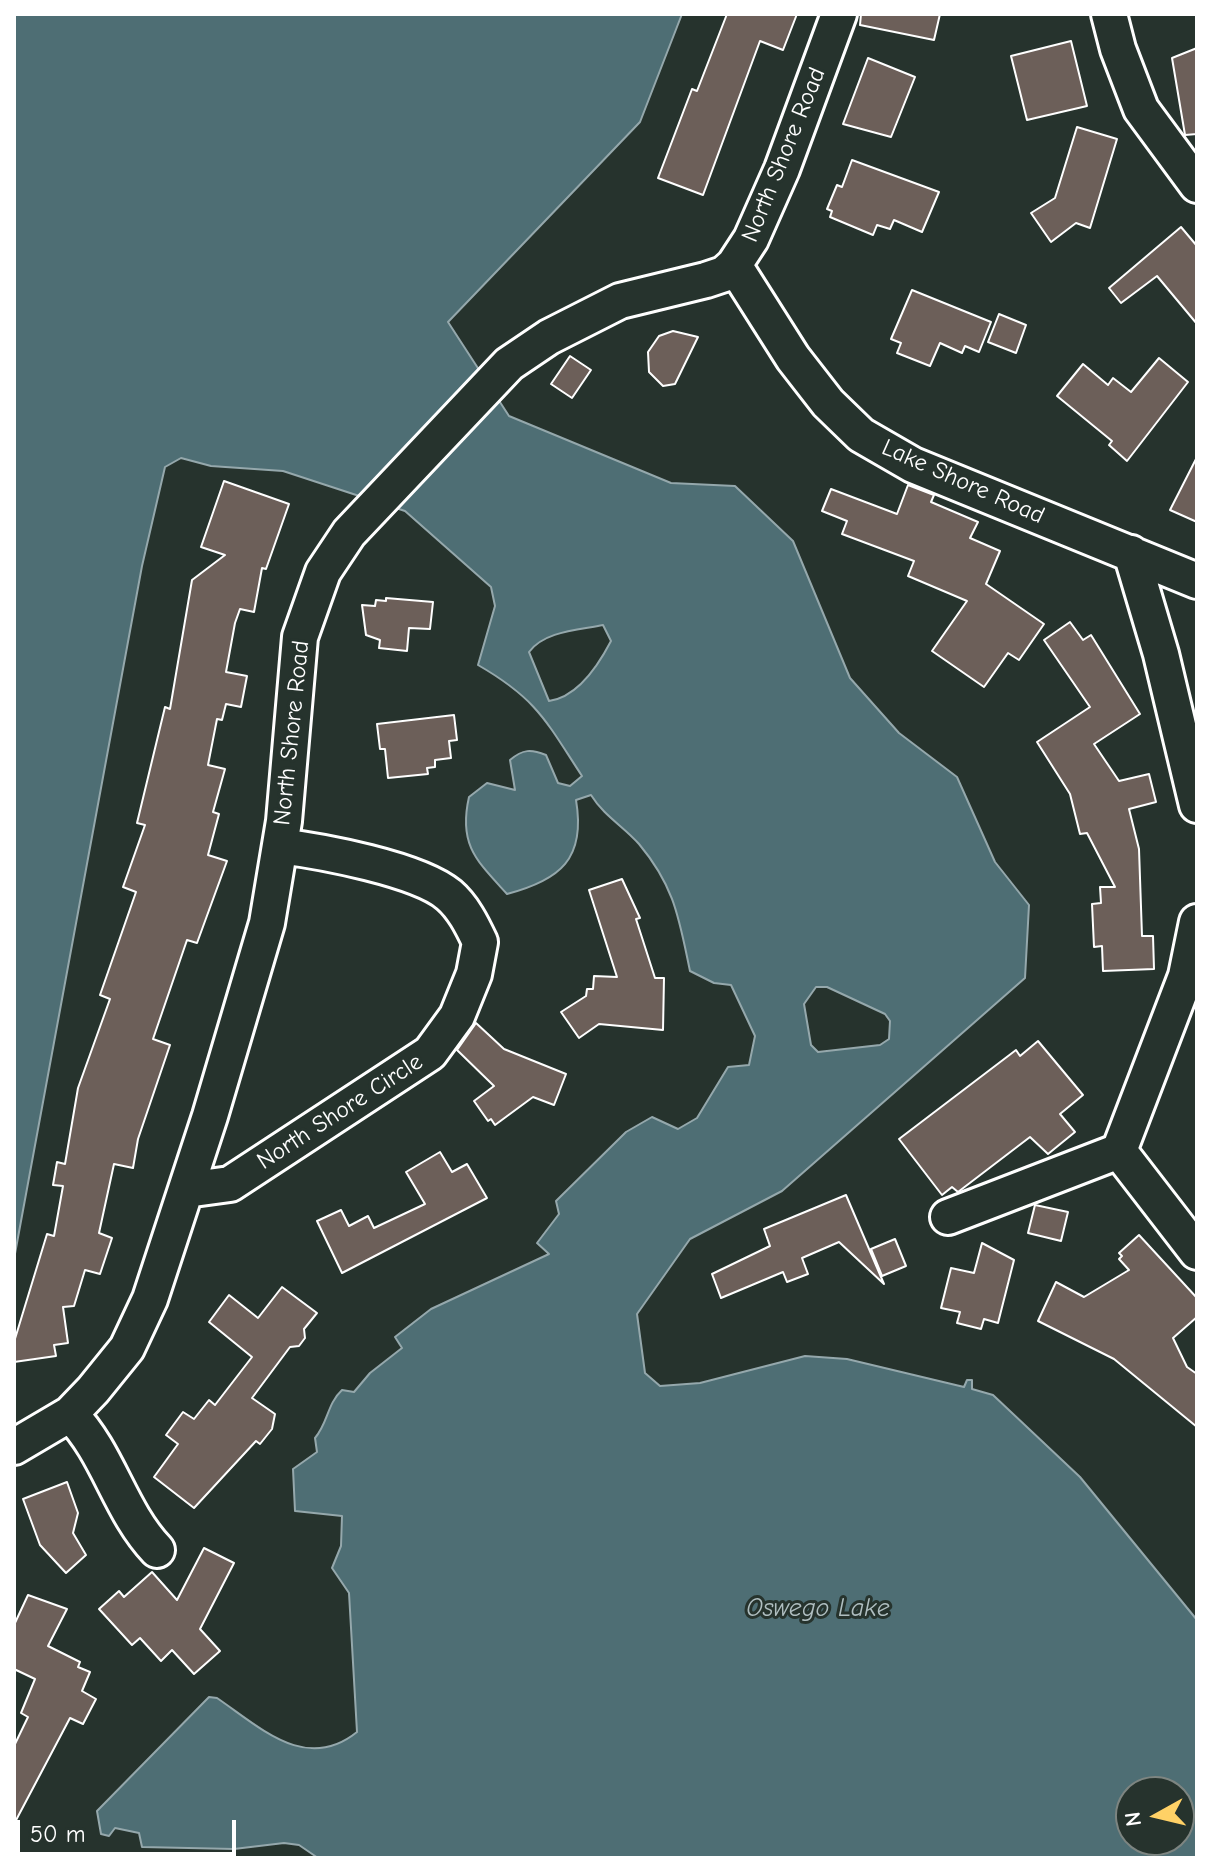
<!DOCTYPE html>
<html>
<head>
<meta charset="utf-8">
<style>
  body { margin:0 }
  #map { position:relative; width:1211px; height:1872px; overflow:hidden; background:#26332d; font-family:"Comic Neue",sans-serif }
  canvas { display:block }
  .frame { position:absolute; inset:0; border:16px solid #fff; pointer-events:none }
  .north { position:absolute; left:1115px; top:1776px; width:80px; height:80px; box-sizing:border-box; background:#26332d; border:2px solid #7d8581; border-radius:50%; rotate:262deg; font-size:22px; font-weight:700; line-height:32px; text-align:center; color:#fff }
  .north::after { content:''; display:block; margin:auto; width:28px; height:36px; background:#ffd166; clip-path:polygon(50% 0,100% 100%,50% 72%,0 100%) }
  .scale { position:absolute; left:16px; top:1820px; width:220px; height:36px; box-sizing:border-box; border:4px solid #fff; border-top:0; padding-left:10px; font-size:24px; line-height:28px; white-space:nowrap; color:#fff; -webkit-text-stroke:6px #26332d; paint-order:stroke }
</style>
</head>
<body>
<div id="map">
<canvas width="1211" height="1872"></canvas>
<div class="frame"></div>
<div class="north">N</div>
<div class="scale">50 m</div>
</div>
<script>
const ctx = document.querySelector('canvas').getContext('2d');
ctx.lineJoin = 'round';
function fill(path, color) {
  ctx.fillStyle = color;
  ctx.fill(path, 'evenodd');
}
function trace(path, color, width, dash) {
  ctx.strokeStyle = color;
  ctx.lineWidth = width;
  ctx.lineCap = dash ? 'butt' : 'round';
  ctx.setLineDash(dash || []);
  ctx.stroke(path);
}
function drawText(font, color, halo, rows, align = 'center') {
  ctx.font = font + ' "Comic Neue",sans-serif';
  ctx.lineWidth = 6;
  ctx.setLineDash([]);
  ctx.textBaseline = 'middle';
  ctx.strokeStyle = halo;
  ctx.fillStyle = color;
  for (const [text, x, y, turn = 0] of rows) {
    ctx.save();
    ctx.translate(x, y);
    ctx.rotate((+turn || 0) * Math.PI / 180);
    ctx.textAlign = isNaN(turn) ? turn : align;
    if (halo) ctx.strokeText(text, 0, 0);
    ctx.fillText(text, 0, 0);
    ctx.restore();
  }
}
const water = new Path2D(`
  M14,14H682L640,122L448,322L509,416L671,483L735,486L793,541L850,678L899,733L957,777L995,862L1029,905L1025,978L782,1191L690,1239L637,1314L645,1373L660,1386L700,1383L805,1356L847,1359L964,1387L967,1380H972V1389L993,1395L1080,1477L1197,1620V1858H318L299,1845L284,1843L234,1849L142,1847L139,1833L115,1828L109,1836L101,1834L97,1811L209,1697L217,1698C261,1728 306,1773 357,1732L349,1593L332,1568L341,1546L342,1516L295,1511L293,1469L317,1452L315,1438C328,1423 327,1404 342,1390L354,1392L370,1373L402,1348L395,1337L431,1309L549,1254L537,1243L559,1214L556,1201L626,1132L652,1117L678,1129L697,1118L728,1067L749,1065L755,1036L731,985L714,983L690,971C679,919 675,887 639,844C623,826 604,816 591,795L576,800C586,859 560,880 507,894C477,861 458,845 469,797L487,783L515,790L510,760C523,749 531,749 546,755L558,783L570,786L582,776C546,721 537,699 478,665L495,606L491,587L405,511L283,471L211,466L181,458L165,467L142,566L14,1259ZM603,625L611,641C598,666 578,697 549,701L529,652C544,631 579,630 603,625ZM816,987H827L885,1014L890,1021L889,1039L880,1045L818,1052L811,1045L804,1004ZM1131,1792H1179V1840H1131Z`);
const building = new Path2D(`
  M727,14H797L783,50L760,41L703,195L658,178L692,89L697,91Z
  M861,14H940L934,40L860,25Z
  M1071,41L1087,106L1027,120L1011,56Z
  M1197,48V134L1185,135L1172,58Z
  M868,58L915,77L891,137L843,124Z
  M1077,127L1117,139L1090,228L1076,223L1051,242L1031,213L1055,198Z
  M852,160L939,192L922,232L894,220L890,229L877,225L873,235L830,217L832,211L827,209L837,185L842,187Z
  M1181,227L1197,246V324L1157,276L1121,303L1109,288Z
  M912,290L991,322L979,352L965,346L962,353L940,343L930,366L897,353L901,343L891,339Z
  M999,314L1026,325L1016,353L988,342Z
  M673,331L698,337L675,384L663,386L649,372L648,352L659,336Z
  M570,356L591,370L572,398L551,384Z
  M1159,358L1188,382L1127,461L1109,445L1112,441L1057,396L1083,364L1108,385L1113,378L1131,392Z
  M1197,457V522L1170,510Z
  M224,481L289,504L266,569L262,568L254,612L240,609L235,623L226,672L247,676L241,707L226,704L222,720L217,719L208,765L225,769L213,812L219,814L208,855L227,861L197,943L187,940L153,1039L170,1045L138,1139L133,1168L114,1164L99,1233L112,1238L100,1274L85,1270L74,1306L63,1307L68,1343L54,1345L56,1356L14,1362V1342L47,1234L54,1236L63,1186L53,1185L57,1162L65,1164L78,1088L110,999L100,995L136,892L123,887L145,825L137,823L165,707L170,709L192,580L225,555L201,547Z
  M908,485L934,495L931,502L978,522L970,538L1000,551L986,584L1044,624L1019,660L1008,653L984,687L932,651L967,601L908,576L914,561L842,534L847,521L822,511L831,489L897,514Z
  M386,598L433,602L430,629L409,628L407,651L379,648L380,640L366,635L362,605L375,606L376,600L386,601Z
  M1070,622L1083,640L1091,635L1140,714L1094,744L1119,781L1149,774L1156,802L1129,809L1139,849L1142,936H1153L1154,969L1103,971L1102,946L1094,947L1092,904L1101,903L1100,887H1115L1087,833L1080,834L1070,794L1037,742L1090,707L1044,640Z
  M454,715L457,740L449,741L451,758L435,760V767L427,768L428,774L388,778L385,749H380L377,724Z
  M622,879L640,918L636,919L655,978H664L663,1030L599,1024L579,1038L561,1012L586,996L587,989H593L594,976L617,977L589,890Z
  M476,1023L504,1049L566,1074L554,1105L533,1097L495,1125L491,1119L488,1121L474,1101L494,1086L457,1050Z
  M1038,1041L1083,1095L1060,1114L1075,1132L1048,1154L1030,1137L958,1192L952,1187L942,1195L899,1139L1016,1050L1020,1056Z
  M440,1152L452,1172L467,1164L487,1198L342,1273L317,1221L341,1210L349,1226L368,1216L374,1228L425,1204L406,1172Z
  M846,1195L884,1284L839,1242L802,1258L808,1274L787,1282L783,1272L721,1298L712,1274L770,1246L764,1229Z
  M1035,1205L1068,1212L1061,1241L1028,1233Z
  M1139,1235L1197,1298V1317L1173,1338L1187,1367L1197,1374V1427L1114,1359L1038,1321L1056,1282L1084,1297L1129,1270L1119,1259L1122,1256L1119,1253Z
  M895,1239L906,1266L882,1276L871,1249Z
  M982,1243L1014,1260L998,1323L984,1319L981,1329L957,1323L960,1312L941,1308L951,1268L974,1273Z
  M282,1287L317,1313L304,1329L305,1338L299,1346L290,1347L252,1398L275,1414L272,1429L260,1444L256,1441L194,1508L154,1477L178,1444L166,1435L183,1412L194,1419L209,1400L215,1405L252,1357L209,1322L229,1295L258,1318Z
  M67,1482L78,1513L73,1533L86,1555L66,1573L40,1545L23,1499Z
  M204,1548L234,1563L200,1629L220,1651L194,1674L172,1650L161,1661L140,1638L132,1645L99,1609L119,1591L124,1597L152,1572L177,1600Z
  M28,1595L67,1609L48,1646L80,1662L78,1667L90,1672L82,1691L96,1699L83,1724L70,1718L14,1824V1746L28,1717L21,1713L35,1679L14,1669V1625Z`);
const street = new Path2D(`
  M1109,14L1118,49L1141,109L1197,185
  M734,265L793,358L828,403L861,435L913,465L1197,581
  M1131,553L1161,654L1197,805
  M1197,922L1186,976L1119,1151L1197,1252
  M186,1190L230,1184L430,1053L457,1016L474,974L480,942C472,925 463,907 449,895C418,869 321,851 280,846
  M948,1217L1119,1151
  M70,1414C109,1454 119,1510 157,1550
  M14,1447L70,1414L93,1390L127,1348L150,1299L210,1116L267,923L284,821L300,637L323,572L349,533L509,364L549,337L620,301L706,280L724,274L734,265L751,239L782,169L839,14`);
const streetNames = [
  ["North Shore Road",784,155,-68],
  ["Lake Shore Road",963,482,24],
  ["North Shore Road",292,733,-84],
  ["North Shore Circle",340,1112,-33]
];
const waterNames = [
  ["Oswego Lake",818,1609]
];
fill(water, '#4e6e74');
trace(water, '#95a8ac', 2);
fill(building, '#6c5f59');
trace(building, '#fff', 2);
trace(street, '#fff', 40);
trace(street, '#26332d', 34);
drawText('24px', '#fff', '#26332d', streetNames);
drawText('italic 26px', '#afbec0', '#26332d', waterNames);
</script>
</body>
</html>
